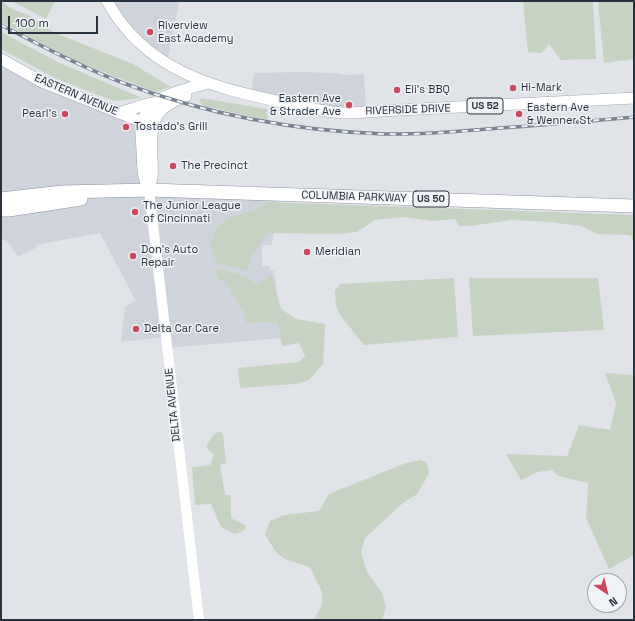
<!DOCTYPE html>
<html>
<head>
<meta charset="utf-8">
<style>
  body { margin:0 }
  #map { position:relative; width:635px; height:621px; overflow:hidden; background:#e0e4e9; font-family:"Space Grotesk",sans-serif }
  canvas { display:block }
  .frame { position:absolute; inset:0; border:2px solid #293240; pointer-events:none }
  .north { position:absolute; left:587px; top:573px; width:40px; height:40px; box-sizing:border-box; background:#f0f3f6; border:1px solid #a0a6ad; border-radius:50%; rotate:145deg; font-size:11px; font-weight:700; line-height:16px; text-align:center; color:#293240 }
  .north::after { content:''; display:block; margin:auto; width:14px; height:18px; background:#ca495f; clip-path:polygon(50% 0,100% 100%,50% 72%,0 100%) }
  .scale { position:absolute; left:8px; top:16px; width:90px; height:18px; box-sizing:border-box; border:2px solid #293240; border-top:0; padding-left:5px; font-size:12px; line-height:14px; white-space:nowrap; color:#293240; -webkit-text-stroke:3px #f0f3f6; paint-order:stroke }
</style>
</head>
<body>
<div id="map">
<canvas width="635" height="621"></canvas>
<div class="frame"></div>
<div class="north">N</div>
<div class="scale">100 m</div>
</div>
<script>
const ctx = document.querySelector('canvas').getContext('2d');
ctx.lineJoin = 'round';
function fill(path, color) {
  ctx.fillStyle = color;
  ctx.fill(path, 'evenodd');
}
function trace(path, color, width, dash) {
  ctx.strokeStyle = color;
  ctx.lineWidth = width;
  ctx.lineCap = dash ? 'butt' : 'round';
  ctx.setLineDash(dash || []);
  ctx.stroke(path);
}
function drawText(font, color, halo, rows, align = 'center') {
  ctx.font = font + ' "Space Grotesk",sans-serif';
  ctx.lineWidth = 3;
  ctx.setLineDash([]);
  ctx.textBaseline = 'middle';
  ctx.strokeStyle = halo;
  ctx.fillStyle = color;
  for (const [text, x, y, turn = 0] of rows) {
    ctx.save();
    ctx.translate(x, y);
    ctx.rotate((+turn || 0) * Math.PI / 180);
    ctx.textAlign = isNaN(turn) ? turn : align;
    if (halo) ctx.strokeText(text, 0, 0);
    ctx.fillText(text, 0, 0);
    ctx.restore();
  }
}
const built = new Path2D(`
  M107,1H179L167,63L154,55Z
  M1,59L148,122L149,191L279,194L272,245H262V266H270V270L274,271L283,338L167,348L166,337L121,342L125,307L136,301L100,233L36,245L37,247L18,257L8,242L1,238Z
  M298,72L335,73L344,75L364,74L366,112L251,96L254,73Z`);
const green = new Path2D(`
  M1,1L12,9L30,16L55,33L133,64L171,87L156,92L82,64L1,22Z
  M12,1H55L46,19Z
  M523,1H593L596,59L561,60L549,44L542,53L528,52Z
  M598,1H634V59L604,63Z
  M1,32L60,63L142,98L114,101L57,79L1,49Z
  M202,98L267,109L268,120L203,106L199,100Z
  M266,202L634,215V243L631,235L597,234L581,226L549,222L511,220L470,226H459L455,219L433,221L403,217L375,220L357,232L338,234L268,233L252,255L248,270L217,264L210,247L218,226L230,217L257,210Z
  M217,268L248,277L256,285L272,276L281,309L296,319L325,324L323,364L309,380L295,384L240,388L238,368L299,362L305,356L299,343L282,346L278,322L246,323L243,311L232,294L227,282L219,280L216,274Z
  M454,278L458,337L364,345L340,315L336,305L335,291L340,284Z
  M469,278H598L604,330L473,336Z
  M605,373L634,375V555L609,569L586,518L588,483L558,476L552,470L537,472L521,480L506,454L567,456L579,425L610,430L616,403Z
  M220,431L223,434L226,463L220,465L225,495H230L231,497V518L245,525V530L235,534L221,527L211,504L195,505L192,467L210,465L214,455L206,447C211,440 211,434 220,431Z
  M421,460L427,463L429,474L417,494L403,503L365,538L361,552L367,572L382,593L386,607L382,620H314L322,605V592L310,567C281,558 280,561 265,534L270,521L284,515L319,511L329,494L406,463Z`);
const secondary = new Path2D(`
  M149,190L199,620`);
const primary = new Path2D(`
  M107,1C145,71 214,88 286,103C305,107 324,112 343,113C355,113 367,112 380,111L634,98
  M1,59L42,82L137,120L154,124
  M119,113L147,104L154,103
  M149,190C142,177 143,166 142,151C142,145 141,139 141,132C142,96 180,91 208,83
  M149,190C150,186 151,182 152,178C154,160 147,131 158,114C165,105 176,100 186,96`);
const highway = new Path2D(`
  M1,199L62,192L149,190L634,206
  M1,210H9L81,199`);
const rail = new Path2D(`
  M1,25C42,46 83,68 126,84C209,115 297,131 385,134C424,135 462,131 500,128C545,125 589,121 634,117`);
const markers = [
  [150,32,4,"#ca495f"],
  [513,88,4,"#ca495f"],
  [397,90,4,"#ca495f"],
  [349,105,4,"#ca495f"],
  [65,114,4,"#ca495f"],
  [519,114,4,"#ca495f"],
  [126,127,4,"#ca495f"],
  [173,166,4,"#ca495f"],
  [135,212,4,"#ca495f"],
  [307,252,4,"#ca495f"],
  [133,256,4,"#ca495f"],
  [136,329,4,"#ca495f"]
];
const shields = [
  [485,106,36],
  [431,199,36]
];
const shieldNames = [
  ["US 52",485,106],
  ["US 50",431,199]
];
const poiNames = [
  ["Riverview",158,26],
  ["East Academy",158,39],
  ["Hi-Mark",521,88],
  ["Eli’s BBQ",405,90],
  ["Eastern Ave",341,99,"right"],
  ["& Strader Ave",341,112,"right"],
  ["Eastern Ave",527,108],
  ["& Wenner St",527,121],
  ["Pearl’s",57,114,"right"],
  ["Tostado’s Grill",134,127],
  ["The Precinct",181,166],
  ["The Junior League",143,206],
  ["of Cincinnati",143,219],
  ["Don's Auto",141,250],
  ["Repair",141,263],
  ["Meridian",315,252],
  ["Delta Car Care",144,329]
];
const streetNames = [
  ["EASTERN AVENUE",76,95,23],
  ["RIVERSIDE DRIVE",408,110,-2],
  ["COLUMBIA PARKWAY",354,197,2],
  ["DELTA AVENUE",173,405,-96]
];
fill(built, '#cfd3db');
fill(green, '#c6d2c2');
trace(primary, '#a0a8b4', 12);
trace(highway, '#88929f', 14);
trace(secondary, '#fff', 10);
trace(primary, '#fff', 11);
trace(highway, '#fff', 13);
trace(rail, '#7a8492', 3.5);
trace(rail, '#f0f3f6', 2, [6]);
for (const [x, y, r, color] of markers) {
  const dot = new Path2D();
  dot.arc(x, y, r, 0, 2 * Math.PI);
  ctx.fillStyle = color;
  ctx.fill(dot);
  trace(dot, '#f0f3f6', 1.5);
}
for (const [x, y, w] of shields) {
  const box = new Path2D();
  box.roundRect(x - w / 2, y - 8, w, 16, 3);
  ctx.fillStyle = '#f0f3f6';
  ctx.fill(box);
  trace(box, '#293240', 1);
}
drawText('bold 10px', '#293240', null, shieldNames);
drawText('11px', '#293240', '#f0f3f6', poiNames, 'left');
drawText('11px', '#293240', '#f0f3f6', streetNames);
</script>
</body>
</html>
